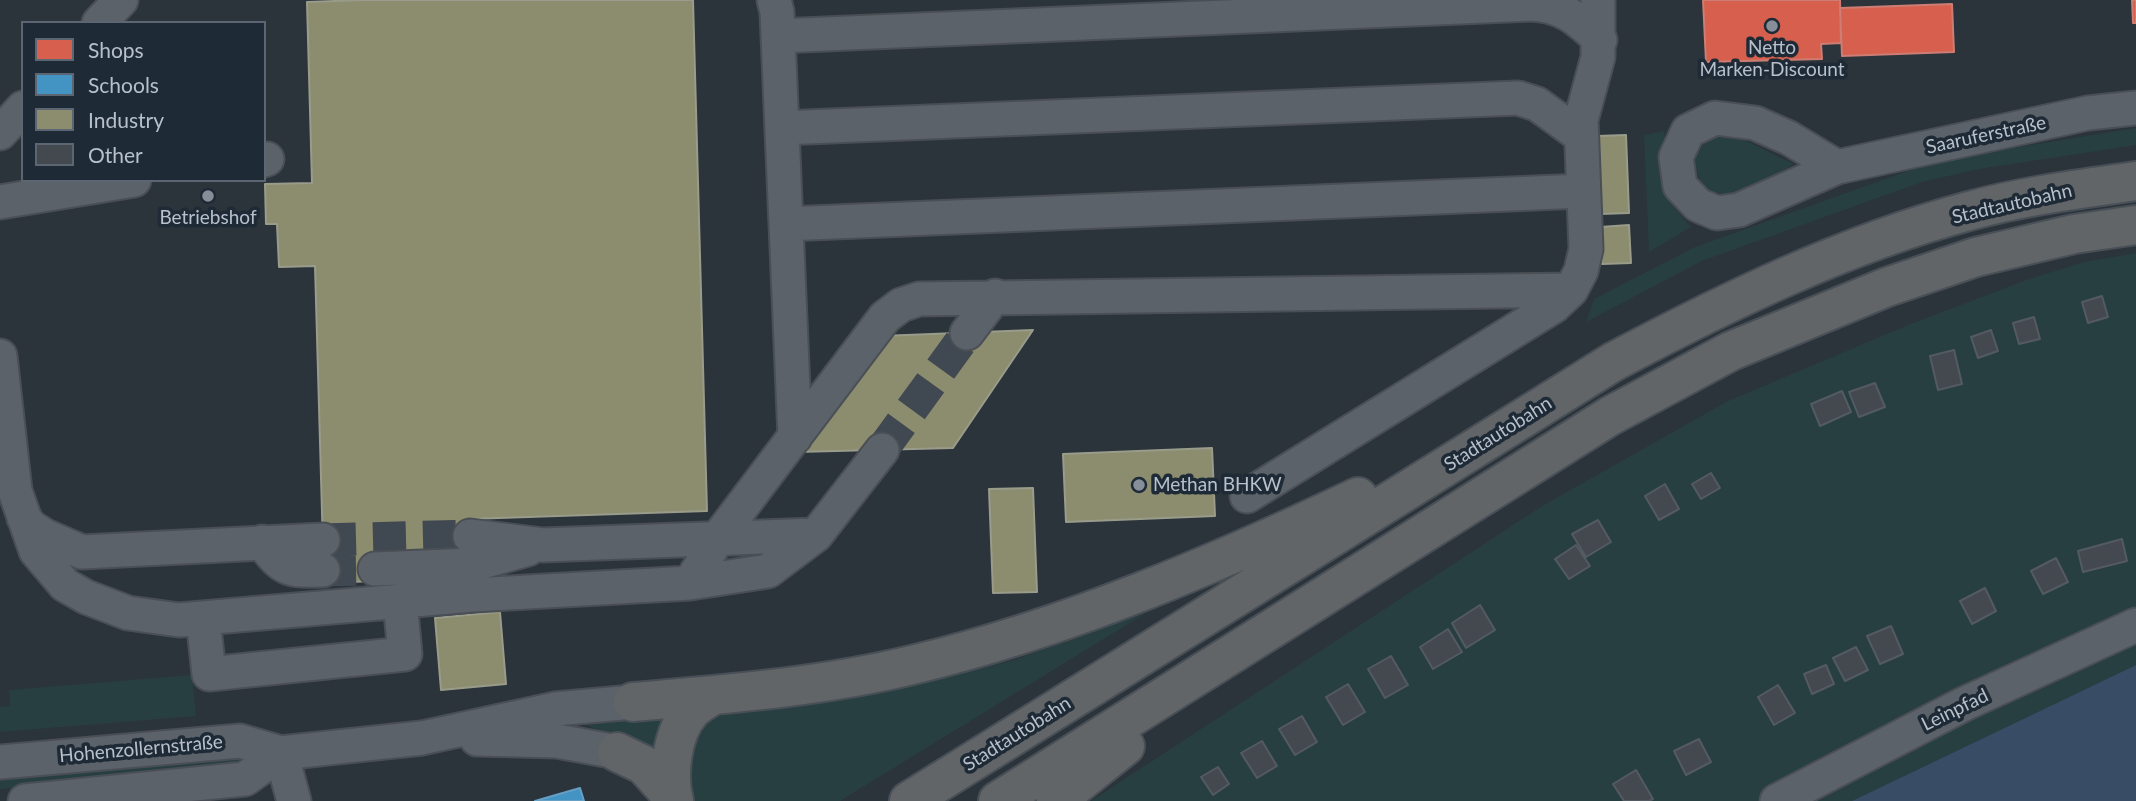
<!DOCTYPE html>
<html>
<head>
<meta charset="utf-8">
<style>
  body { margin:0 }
  #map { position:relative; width:2136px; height:801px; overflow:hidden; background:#2b333b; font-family:Lato,sans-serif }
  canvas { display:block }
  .legend { position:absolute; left:21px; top:21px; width:245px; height:161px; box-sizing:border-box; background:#1e2a36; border:2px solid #5b6672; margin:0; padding:9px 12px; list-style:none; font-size:21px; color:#b7c0cb }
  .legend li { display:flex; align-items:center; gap:14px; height:35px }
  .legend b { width:35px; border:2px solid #5b6672 }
</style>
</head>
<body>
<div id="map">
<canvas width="2136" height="801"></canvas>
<ul class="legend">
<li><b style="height:19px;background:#d6604d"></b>Shops</li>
<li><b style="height:19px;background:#4393c3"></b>Schools</li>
<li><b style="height:19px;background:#8c8c6e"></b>Industry</li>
<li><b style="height:19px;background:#43494f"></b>Other</li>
</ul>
</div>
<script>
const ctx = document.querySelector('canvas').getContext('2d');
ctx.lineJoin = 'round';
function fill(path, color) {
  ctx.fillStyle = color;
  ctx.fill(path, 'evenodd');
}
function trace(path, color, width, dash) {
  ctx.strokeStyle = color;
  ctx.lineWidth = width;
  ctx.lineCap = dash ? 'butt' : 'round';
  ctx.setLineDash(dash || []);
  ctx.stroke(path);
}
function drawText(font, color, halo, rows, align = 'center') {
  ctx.font = font + ' Lato,sans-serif';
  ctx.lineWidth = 7;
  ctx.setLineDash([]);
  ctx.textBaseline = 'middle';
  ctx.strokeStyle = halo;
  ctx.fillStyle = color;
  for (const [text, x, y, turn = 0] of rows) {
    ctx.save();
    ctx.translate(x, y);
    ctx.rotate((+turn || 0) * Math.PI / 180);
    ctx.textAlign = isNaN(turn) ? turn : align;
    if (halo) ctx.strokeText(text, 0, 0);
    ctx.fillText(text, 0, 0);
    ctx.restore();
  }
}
const green = new Path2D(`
  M2136,128V145L1979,169L1922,182L1702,261L1586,322L1594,299L1695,247L1916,168L1975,154Z
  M1665,131C1657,181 1657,189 1691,227L1649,252L1644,135Z
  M1710,136H1736L1794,164C1760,183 1696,225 1695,154Z
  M2136,253V665L1852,801H1091L1542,506L1728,401L1908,325L2029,279L2084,262Z
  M1146,613L840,801H695C687,779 686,744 704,726C710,720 721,716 729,712L915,683L1011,661Z
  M192,675L196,716L0,732V707L10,706L9,690Z
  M658,716L664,719L657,755L588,726L591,722Z
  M242,757L243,766L0,789V777Z`);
const water = new Path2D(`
  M2136,665V801H1852Z`);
const shops = new Path2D(`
  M1703,0H1840L1841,43L1821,44L1822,59L1706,62Z
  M2132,0H2136V23H2133Z
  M1952,4L1954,52L1842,56L1840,8Z`);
const schools = new Path2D(`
  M580,788L584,801H535Z`);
const industry = new Path2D(`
  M361,0H693L707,511L469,519L470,552L375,581L324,583L315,266L279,267L277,224H266L265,184L312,183L307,2Z
  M1626,135L1629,213L1600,214L1597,136Z
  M1629,225L1631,263L1602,264L1600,227Z
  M1033,330L953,448L797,452L881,336Z
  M1212,448L1215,516L1066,522L1063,454Z
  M1033,488L1037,592L993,593L989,489Z
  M500,612L506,684L441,690L435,618Z`);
const building = new Path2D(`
  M2102,296L2108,317L2088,323L2082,302Z
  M2034,317L2040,339L2019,344L2013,323Z
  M1991,330L1998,351L1978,358L1971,337Z
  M1954,350L1962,384L1938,390L1930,356Z
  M1875,383L1885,407L1859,417L1849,392Z
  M1842,391L1851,412L1820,426L1811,404Z
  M1711,473L1720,488L1701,499L1692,484Z
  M1665,484L1679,509L1659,520L1645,496Z
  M1598,520L1611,542L1586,557L1572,534Z
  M2122,539L2127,561L2083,572L2078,551Z
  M1576,545L1590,566L1569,579L1555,559Z
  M2056,558L2068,582L2043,594L2031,571Z
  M1985,588L1996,611L1972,624L1960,601Z
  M1480,605L1495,630L1466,648L1452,623Z
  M1891,626L1903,654L1880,664L1867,636Z
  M1448,629L1462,652L1433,669L1420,647Z
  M1856,647L1868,670L1845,681L1833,658Z
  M1391,656L1408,685L1385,698L1368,669Z
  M1826,665L1834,684L1812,694L1804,674Z
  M1348,684L1365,712L1343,725L1326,697Z
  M1778,685L1795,713L1774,725L1758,697Z
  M1302,716L1317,742L1295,755L1279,729Z
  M1699,739L1711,762L1686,775L1674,751Z
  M1262,741L1277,766L1257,778L1241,753Z
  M1218,767L1229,784L1213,795L1201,777Z
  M1636,770L1653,799L1649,801H1624L1613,784Z`);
const minorTunnel = new Path2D(`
  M882,450L967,333
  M323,540L470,536
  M323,570L375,569`);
const minor = new Path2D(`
  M774,0L777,12L795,437
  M99,23L121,0
  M778,36L1531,4C1562,5 1578,19 1600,40
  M782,128L1518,98L1537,104L1581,136
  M0,133L23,108
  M264,160L267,159
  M1837,167L1789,138L1755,123L1715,118L1688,131L1676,157L1680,186L1698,205L1717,213L1739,210L1837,167L2088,113L2136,108
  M0,202L134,180
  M786,224L1583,191
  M967,333L995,296
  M0,356L15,491L36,551L65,585L86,597L128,613L179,620L473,595L690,583L768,571L816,535L882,450
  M1247,496L1554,306L1571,290L1581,271L1586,249L1581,120L1598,57V0
  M24,518L31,527L45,536L82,552L323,540
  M470,536L543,545L816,535
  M262,542C283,571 289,571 323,570
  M375,569L471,565L528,549
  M690,583L718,538L885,317L901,305L919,299L1571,290
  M203,618L209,674L405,654L400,601
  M477,739L557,741L617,752
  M281,753L294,801
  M0,762L240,741L281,753L422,738L555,709L633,702
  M25,801L245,779L281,753
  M1777,801L1964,704L2136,625`);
const highway = new Path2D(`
  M633,702C726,694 821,687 912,665C1067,628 1214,565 1358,497
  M617,752L644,765L672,796
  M674,801C667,775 672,732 691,711C696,705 706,700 713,695
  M909,801L1613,362C1726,302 1845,244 1969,211C2023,196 2080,189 2136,181
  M998,801L1610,416L1731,351L1887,287L1976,257L2074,234L2136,225
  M1056,801L1125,746`);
const markers = [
  [1772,26,7,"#868f99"],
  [208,196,7,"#868f99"],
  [1139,485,7,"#868f99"]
];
const poiNames = [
  ["Netto",1772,48],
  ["Marken-Discount",1772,70],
  ["Betriebshof",208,218],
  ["Methan BHKW",1153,485,"left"]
];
const streetNames = [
  ["Saaruferstraße",1986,135,-12],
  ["Stadtautobahn",2012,204,-13],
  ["Stadtautobahn",1498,434,-32],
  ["Leinpfad",1955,710,-26],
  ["Stadtautobahn",1017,734,-32],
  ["Hohenzollernstraße",141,749,-5]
];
fill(green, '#283f41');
fill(water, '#384d65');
fill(shops, '#d6604d');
trace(shops, '#cd7d73', 2);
fill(schools, '#4393c3');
trace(schools, '#66a0c5', 2);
fill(industry, '#8c8c6e');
trace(industry, '#999c8a', 2);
fill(building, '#43494f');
trace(building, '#545a62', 2);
trace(minorTunnel, '#404851', 33, [33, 17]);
trace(minor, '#4a4f55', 37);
trace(highway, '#484f56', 42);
trace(minor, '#5c6269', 33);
trace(highway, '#616568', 38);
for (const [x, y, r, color] of markers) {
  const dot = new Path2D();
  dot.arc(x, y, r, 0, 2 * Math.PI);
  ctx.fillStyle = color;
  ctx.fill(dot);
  trace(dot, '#1e2a36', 2.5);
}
drawText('19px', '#b7c0cb', '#1e2a36', poiNames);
drawText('19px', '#b7c0cb', '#1e2a36', streetNames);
</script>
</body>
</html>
